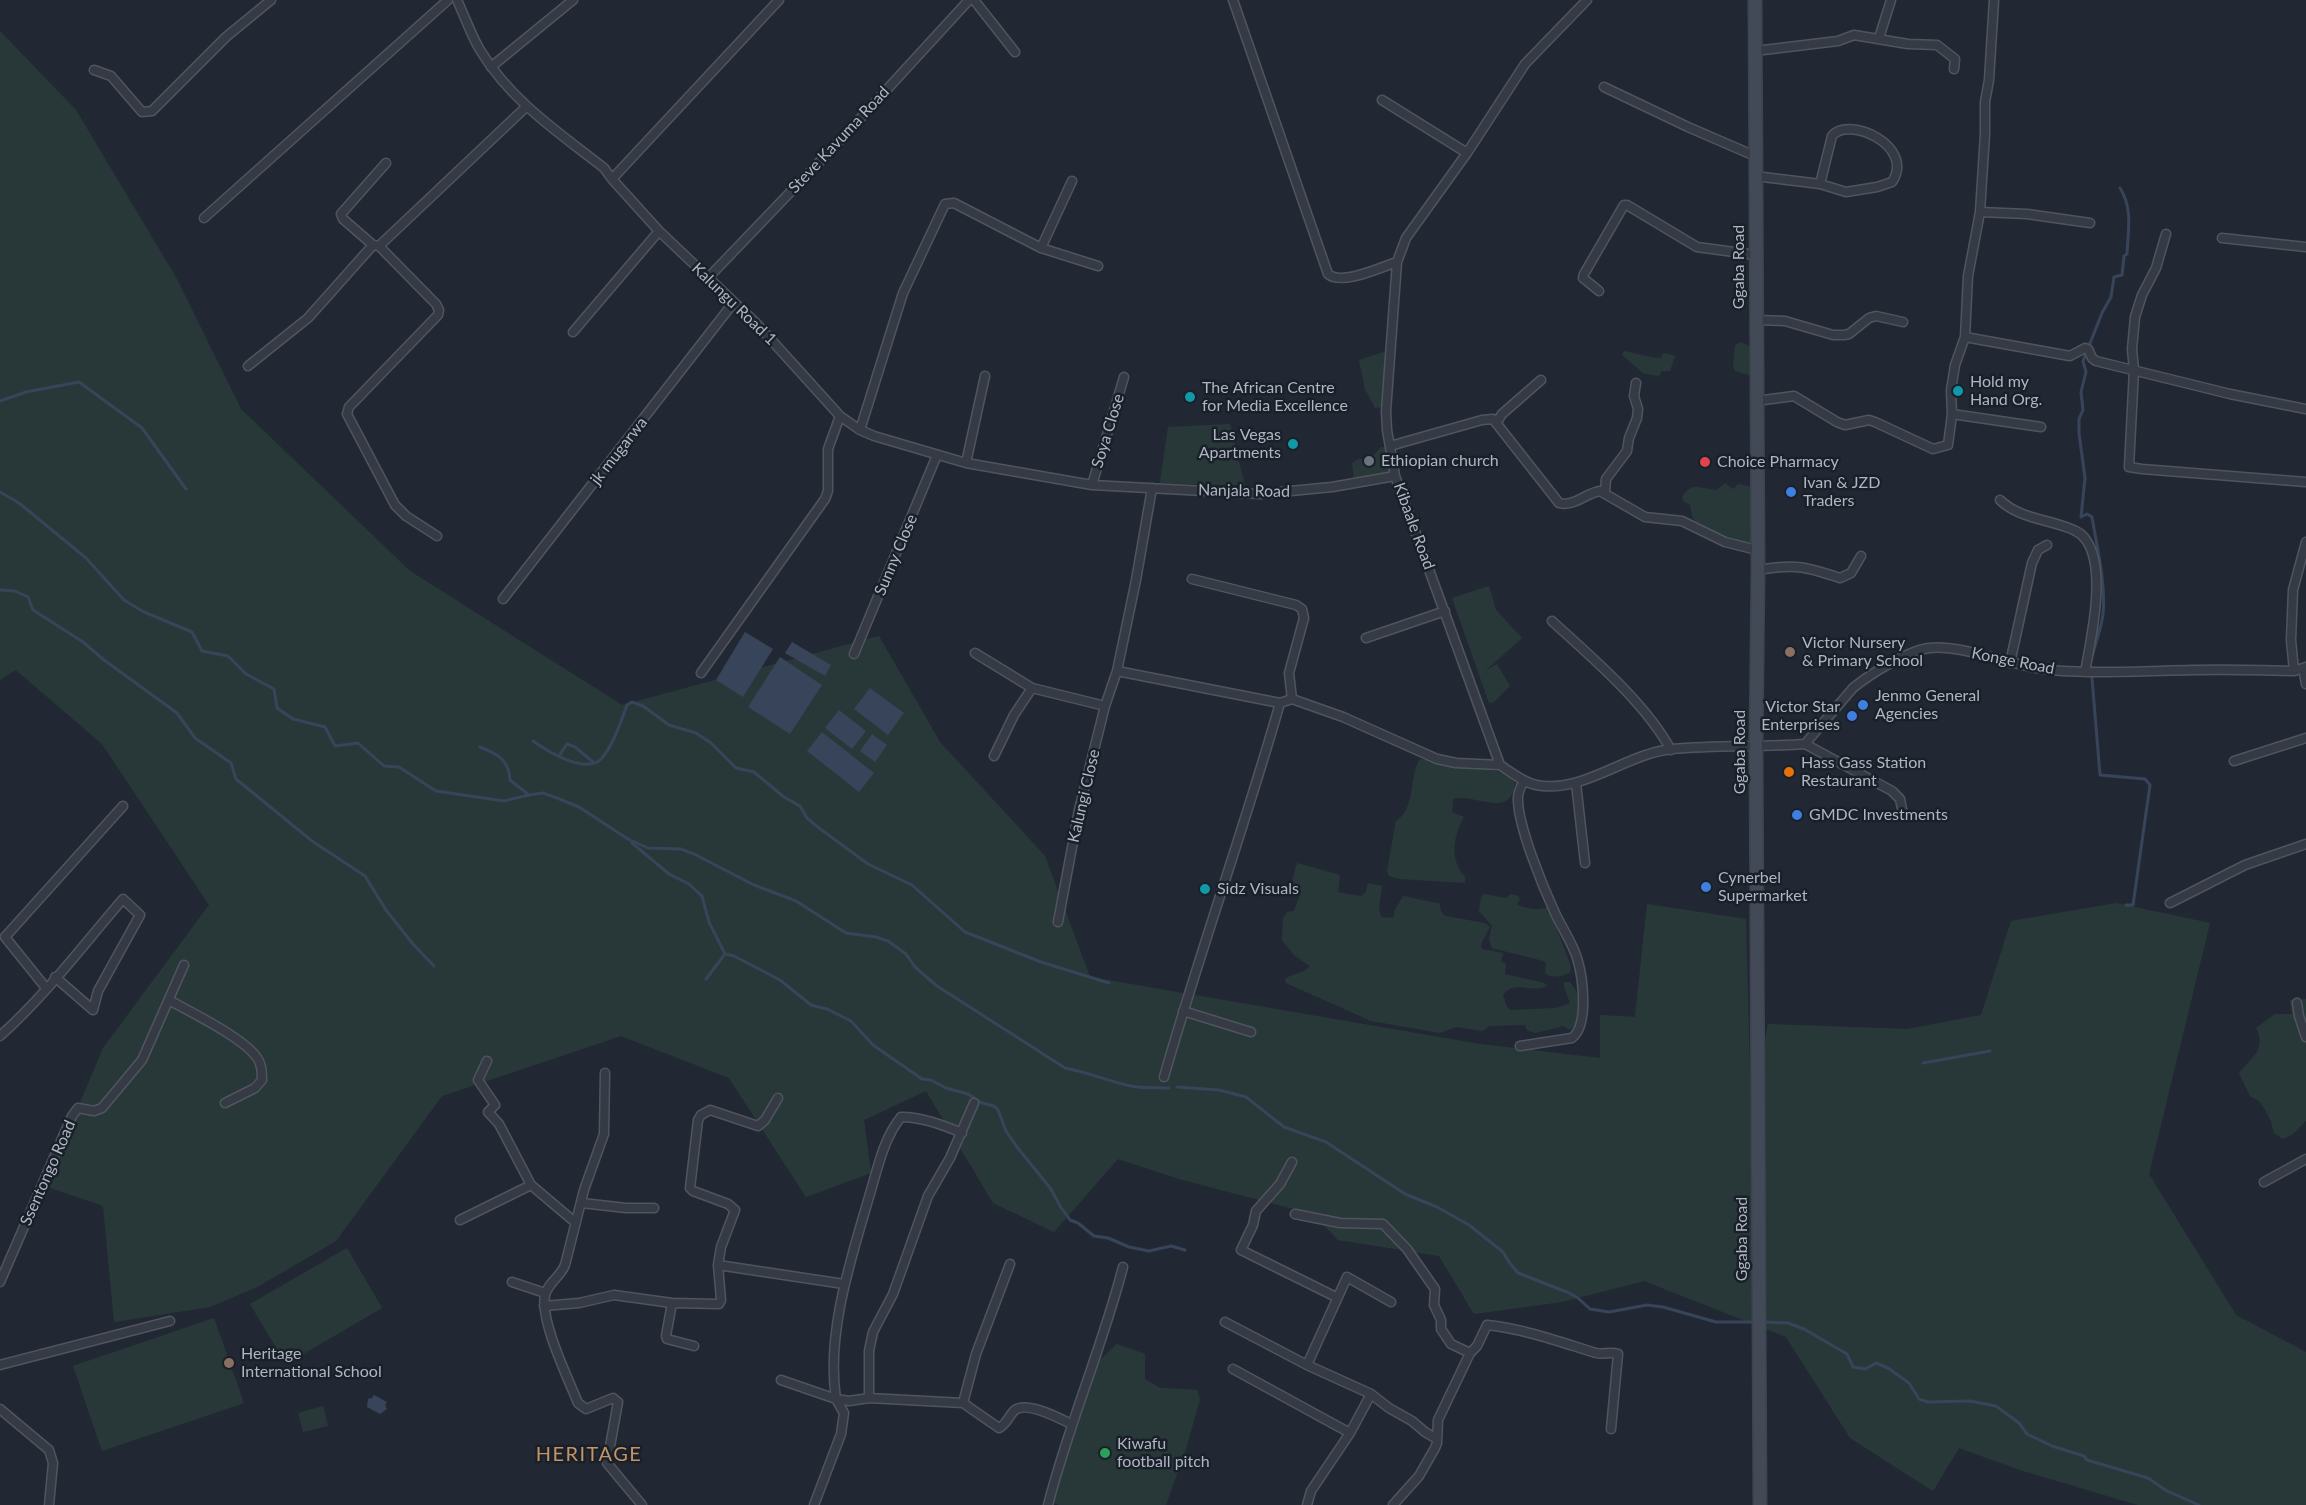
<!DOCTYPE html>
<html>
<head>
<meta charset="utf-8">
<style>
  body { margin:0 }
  canvas { display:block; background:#222833 }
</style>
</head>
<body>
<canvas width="2306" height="1505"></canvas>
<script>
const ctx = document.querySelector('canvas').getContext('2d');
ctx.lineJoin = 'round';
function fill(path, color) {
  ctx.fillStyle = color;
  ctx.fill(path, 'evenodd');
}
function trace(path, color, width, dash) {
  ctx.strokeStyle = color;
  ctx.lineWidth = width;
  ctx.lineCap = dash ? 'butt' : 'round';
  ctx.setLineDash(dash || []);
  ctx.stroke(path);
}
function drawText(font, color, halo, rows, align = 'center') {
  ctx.font = font + ' Lato,sans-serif';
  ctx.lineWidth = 5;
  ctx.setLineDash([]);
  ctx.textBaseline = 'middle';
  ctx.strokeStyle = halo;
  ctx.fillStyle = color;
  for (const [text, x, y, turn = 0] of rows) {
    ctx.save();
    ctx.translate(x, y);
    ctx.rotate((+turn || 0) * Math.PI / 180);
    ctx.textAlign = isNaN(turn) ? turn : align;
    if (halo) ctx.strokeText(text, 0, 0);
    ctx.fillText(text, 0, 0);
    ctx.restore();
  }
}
const green = new Path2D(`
  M0,31L76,110L177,279L241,409L410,571L622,705L879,636L940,742L1045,856L1090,977L1480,1044L1600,1058V1015L1635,1017L1647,904L1746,919L1751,1112L1768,1024L1907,1029L1981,1015L2011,921L2116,903L2210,923L2149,1174L2236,1315L2306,1352V1505H2138L2020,1470L1959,1448L1933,1491L1850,1438L1786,1337L1644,1281L1562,1302L1474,1314L1439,1256L1338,1240L1313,1214L1179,1179L1118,1159L1054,1232L993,1203L926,1091L864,1120L871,1173L806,1197L729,1078L621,1036L442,1096L336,1241L259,1286L210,1307L114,1322L103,1206L45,1186L103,1048L209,905L102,744L16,670L0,680Z
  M1740,342L1754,348L1752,376L1735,371L1733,365L1735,346Z
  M1624,351C1636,353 1649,358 1661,358L1663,353L1675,356L1670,371H1661L1660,375L1657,376L1643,373L1622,355Z
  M1383,352L1388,356L1382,407L1375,408L1365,389L1359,360Z
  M1230,424L1245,486L1160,483L1168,427Z
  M1381,447L1387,448L1392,473L1354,481L1352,463L1358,459H1370Z
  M1726,483L1728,486L1734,489L1738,484L1754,487V544C1740,546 1700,531 1693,518C1691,514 1691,509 1690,504L1684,502L1682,497C1692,481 1701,489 1716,490Z
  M1489,586L1496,610L1522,638L1485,671L1497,664L1510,686L1494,702L1489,703L1452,598Z
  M1420,759C1448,764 1497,762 1515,783C1511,820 1474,793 1453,799L1452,812L1464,817C1453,837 1449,859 1465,877V883L1400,879L1389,876L1387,871L1396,821C1416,809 1409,775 1420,759Z
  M1297,863L1340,875L1338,892L1361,896L1366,892L1368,883L1382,886L1379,908L1381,917L1393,918L1395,910L1403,896C1416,898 1426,902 1439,903L1441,911L1445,916L1485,923L1490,927L1481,944L1482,949L1503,953L1501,961L1506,964L1505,974L1544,983L1547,986C1533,994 1514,979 1503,995L1507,1007L1511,1010L1555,1008L1570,1003L1564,986V982H1570C1581,994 1580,1009 1577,1024L1570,1030L1563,1026L1535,1033L1527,1030L1525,1025L1489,1026L1483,1031L1456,1027L1440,1033L1371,1021L1286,983L1285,979C1293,973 1304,974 1310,966L1295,956L1282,940L1283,918L1287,912L1294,911L1301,892L1299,887L1291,884Z
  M1484,894L1506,898L1511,894L1518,896L1520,899L1517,904C1525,909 1540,911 1548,907L1571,966L1570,973C1561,975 1554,980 1545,973L1546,963L1544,961L1492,948L1489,939L1492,926L1479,911L1481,898Z
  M2306,999V1121L2293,1134L2283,1139L2274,1133L2271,1121L2264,1108L2259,1101L2250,1096L2239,1073C2252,1057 2267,1049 2256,1028L2275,1014H2292L2290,1000Z
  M347,1248L382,1308L286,1364L250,1304Z
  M214,1318L244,1403L102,1451L73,1366Z
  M1117,1344L1145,1354V1379L1160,1388L1197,1390L1200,1399L1186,1449L1166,1505H1059L1052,1502L1090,1369Z
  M323,1406L328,1426L303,1432L298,1413Z`);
const water = new Path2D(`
  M745,632L773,649L743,697L716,680Z
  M792,642L831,665L825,676L785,653Z
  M780,657L822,685L790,734L748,707Z
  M870,688L904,713L888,735L854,709Z
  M839,710L866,731L852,749L825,728Z
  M822,732L874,773L859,792L807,751Z
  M872,734L887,745L875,762L860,751Z
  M374,1395L387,1402L385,1405L387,1409L380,1414L367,1407L368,1399L372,1398Z`);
const stream = new Path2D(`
  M0,401L26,392L79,382L142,428L186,489
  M0,492L19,503L86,558L124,600L144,612L192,632L202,651L228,656L246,674L274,689L277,708L293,719L325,727L335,746L358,743L384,766L399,767L436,791L504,801L529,795
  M0,590L15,591L28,597L33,610L83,642L104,660L177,713L195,738L231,763L236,779L312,841L365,876L386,910L413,944L434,966
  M2091,660C2095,644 2101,630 2103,614C2106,583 2097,548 2092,517L2087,514L2081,517L2085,478L2079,433V419L2083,410L2081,392L2086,372L2083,361L2102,313L2111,297L2114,277L2122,275L2124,256L2127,254C2128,231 2133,208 2120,188
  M2092,678L2100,775L2145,779L2150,785L2133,905H2126
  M533,741C547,751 580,771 597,762C610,755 622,719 627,705L632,702L643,706L669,725L696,733L711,743L736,768L754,772L784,797L800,806L807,818L819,828L868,864L912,885L965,932L1041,962L1109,983
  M480,747C497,754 509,759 510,780L529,795L543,793L557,798L579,807L628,839L648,848L681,849L694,854L754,885L796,901L846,933L876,937L888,941L906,954L915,967L937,986L1065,1068C1087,1072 1108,1081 1131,1086C1144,1089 1156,1087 1169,1088
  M559,756L567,744L575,747L593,762
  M632,843L669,874L689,884L702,896L709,922L725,954
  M725,954L734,956L780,980L811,1005L827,1009L851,1021L873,1045L922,1079L931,1080L946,1088L968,1094L982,1103L994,1106L998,1110L1006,1131L1017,1147L1051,1189L1060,1206L1070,1220L1078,1223L1094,1236L1108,1238L1129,1247L1149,1251L1171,1246L1185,1250
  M706,979L725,954
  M1923,1063L1990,1051
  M1177,1087L1219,1090L1246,1097L1284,1127L1326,1142L1405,1194L1437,1207L1469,1225L1503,1252L1509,1262L1518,1273L1567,1292L1578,1298L1590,1309L1609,1312L1647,1305L1663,1307L1716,1322H1756
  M1763,1322L1788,1323L1804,1329L1847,1354L1853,1367L1865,1369L1876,1363L1888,1368L1909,1383L1919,1399L1928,1402L1970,1401L1996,1406L2019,1423L2027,1434L2052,1446L2084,1456L2087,1460L2148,1478L2167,1491L2199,1505`);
const street = new Path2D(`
  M457,0C465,17 471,35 480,50C511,101 558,132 604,168L612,179L659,231L755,322L840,416L860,430L874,436L966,463L1092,485L1260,494L1332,487L1395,476
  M974,0L1015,52
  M1233,0L1328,274C1342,286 1381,267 1397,262
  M1587,0L1525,64L1467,153L1406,238L1397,262L1386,411L1387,430L1395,476L1500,765C1511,772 1522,782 1536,785C1583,794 1625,754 1672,749C1716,745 1761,747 1805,744L1853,688C1870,674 1907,651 1929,648C1963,644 2014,667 2051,670C2098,674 2145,671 2193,670C2226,669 2260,670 2294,671L2306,667
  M1879,38L1891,0
  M1755,51L1838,41L1854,35L1908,44L1937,45L1955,59L1954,69
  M491,67L573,0
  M94,70L111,76L142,112L152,111L226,37L271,0
  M1604,87L1688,127L1755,156
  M1382,100L1467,153
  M1755,176L1820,184L1846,192L1877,187L1892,182C1916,146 1848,115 1832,136L1820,184
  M612,179L779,0
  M1980,212L2027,214L2090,223
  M204,218L448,0
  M2166,234L2156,268L2142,295L2135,317L2132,349L2134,370L2129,467L2142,469L2306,482
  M2222,238L2306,247
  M373,245L343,219L341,214L386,163
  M1041,248L1072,181
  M708,278L846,134L969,0
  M1599,291L1583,278L1584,274L1624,205H1627L1697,247L1756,255
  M1756,320L1785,321L1833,335H1844L1849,334L1869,318L1876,316L1903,322
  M573,332L659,231
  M1965,337L2070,356L2085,348L2088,349L2092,358L2096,361L2230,394L2306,409
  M248,366L308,318L373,245L379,246
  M1756,401L1794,396L1837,422L1845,425L1869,420L1875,422L1933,449L1948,445L1952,414L1951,390L1955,365L1965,337L1968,276L1980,212L1985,134V102L1989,80L1994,0
  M1952,414L2041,427
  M1497,422L1502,414L1541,380
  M860,430L903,293L945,204L954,203L1041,248L1098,266
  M1390,446L1482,420L1493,419L1559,503C1574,507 1586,493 1600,491L1645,517L1682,521L1725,542L1757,550
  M966,463L985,376
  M1092,485L1124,377
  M1605,492L1606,479L1627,451L1629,438L1637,418L1638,409L1634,396L1636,383
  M2000,500C2016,516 2042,519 2063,526C2072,529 2081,532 2086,540C2107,569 2091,639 2085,672
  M437,536L406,516L395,505L347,414L349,407L438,315L439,310L436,304L379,246L526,107
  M1758,570C1796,564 1804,566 1840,578L1851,573L1861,556
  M1192,579L1296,605L1302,609L1304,618L1289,673L1292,699
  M503,599L734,302
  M1552,621C1592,658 1644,701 1671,750
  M1366,638L1445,611
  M975,653L1032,688L1105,706
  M854,654L937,455
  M2010,663L2032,563L2038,550L2047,545
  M2303,668L2306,684
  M1117,671L1280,703L1292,699L1343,717L1437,759L1456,763L1500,765
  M2294,671L2291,640L2293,590L2306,542
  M701,673L825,499L828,491V449L840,416
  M1805,744L1892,791L1900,799L1903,814
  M994,756L1014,715L1032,688
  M2234,761L2306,738
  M1576,783L1585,863
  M2170,903L2245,865L2306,844
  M1058,922L1079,810L1105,706L1117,671L1136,580L1152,488
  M46,988L5,937L123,806
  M169,1000C190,1012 249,1040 259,1061C262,1067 262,1073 262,1080L255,1088L225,1103
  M2297,1003L2299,1016L2306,1037
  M1183,1011L1251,1032
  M0,1036C45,996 84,944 123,899L140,915L98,991L93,1010L55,977
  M1520,1046L1572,1038C1589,1025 1583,977 1577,958C1572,942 1562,928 1555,913C1543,887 1517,824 1518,798C1518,792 1521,786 1524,781
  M487,1061L478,1080L495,1105L488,1112L499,1124L531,1185
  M605,1073L604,1134L584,1190L565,1265C561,1276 546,1285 545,1296C540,1321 568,1378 578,1403L586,1409L613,1398L618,1402L607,1463L642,1505
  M1164,1077C1200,951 1244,829 1280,703
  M962,1133C943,1125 922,1117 901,1117C883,1139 877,1171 869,1197C851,1259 826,1333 836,1399L849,1401L869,1398L963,1403L999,1428C1007,1424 1009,1415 1015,1410C1027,1401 1059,1418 1071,1424
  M1292,1162L1280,1184L1256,1211L1253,1225L1241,1250L1336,1297
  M2264,1182L2306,1159
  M582,1203L626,1208H654
  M1295,1214L1340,1223L1383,1224L1407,1249L1435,1289L1434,1305L1441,1320V1329L1451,1344L1470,1353
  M460,1220L531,1185L576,1223
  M718,1265L844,1284
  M0,1282L72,1116L78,1108L94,1111L102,1108L142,1060L184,965
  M512,1282L545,1293
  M672,1303L666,1336L667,1339L694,1346
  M544,1306L579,1303L614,1295L672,1303L719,1304L721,1300L718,1265L721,1247L735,1210L728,1204L693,1191L690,1188L698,1120L701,1115L710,1110L758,1126L765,1120L778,1098
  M1225,1322L1307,1365
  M0,1365L170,1321
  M1233,1369L1350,1433
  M781,1380L836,1399L844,1413L841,1434L814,1505
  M1371,1394L1389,1408L1412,1421L1425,1432L1437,1439
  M869,1398V1351L873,1332L893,1294L928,1196L950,1158L974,1103
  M963,1403L976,1354L1010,1264
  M0,1409L49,1450L53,1463L49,1505
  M1048,1505C1069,1423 1102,1348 1123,1267
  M1307,1505L1311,1491L1350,1433L1371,1394L1307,1365L1347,1277L1391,1302
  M1393,1505L1419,1476L1435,1448L1437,1443L1438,1420L1470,1353L1477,1346L1487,1325C1525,1329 1560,1342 1596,1353C1604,1355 1610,1351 1618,1354L1611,1429`);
const secondary = new Path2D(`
  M1755,0L1758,570L1756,747L1760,1505`);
const markers = [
  [1958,391,6,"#0f9aa8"],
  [1190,397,6,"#0f9aa8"],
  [1293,444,6,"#0f9aa8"],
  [1369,461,6,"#6b7280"],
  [1705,462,6,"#e0444e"],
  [1791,492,6,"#3f7fe0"],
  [1790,652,6,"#8d6e63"],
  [1863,705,6,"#3f7fe0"],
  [1852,716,6,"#3f7fe0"],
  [1789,772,6,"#e8710a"],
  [1797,815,6,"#3f7fe0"],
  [1706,887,6,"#3f7fe0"],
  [1205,889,6,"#0f9aa8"],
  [229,1363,6,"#8d6e63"],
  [1105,1453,6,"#2e9e5b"]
];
const streetNames = [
  ["Steve Kavuma Road",839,140,-47],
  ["Ggaba Road",1739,267,-90],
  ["Kalungu Road 1",734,304,44],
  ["Soya Close",1108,431,-73],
  ["jk mugarwa",619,451,-52],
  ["Nanjala Road",1244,491,1],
  ["Kibaale Road",1414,526,70],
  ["Sunny Close",896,555,-67],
  ["Konge Road",2013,661,11],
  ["Ggaba Road",1740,752,-90],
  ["Kalungi Close",1084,796,-77],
  ["Ssentongo Road",48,1173,-66],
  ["Ggaba Road",1742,1239,-90]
];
const poiNames = [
  ["Hold my",1970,382],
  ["Hand Org.",1970,400],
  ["The African Centre",1202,388],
  ["for Media Excellence",1202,406],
  ["Las Vegas",1281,435,"right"],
  ["Apartments",1281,453,"right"],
  ["Ethiopian church",1381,461],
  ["Choice Pharmacy",1717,462],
  ["Ivan & JZD",1803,483],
  ["Traders",1803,501],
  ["Victor Nursery",1802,643],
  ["& Primary School",1802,661],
  ["Jenmo General",1875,696],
  ["Agencies",1875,714],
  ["Victor Star",1840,707,"right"],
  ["Enterprises",1840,725,"right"],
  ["Hass Gass Station",1801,763],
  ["Restaurant",1801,781],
  ["GMDC Investments",1809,815],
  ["Cynerbel",1718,878],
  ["Supermarket",1718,896],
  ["Sidz Visuals",1217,889],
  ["Heritage",241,1354],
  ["International School",241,1372],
  ["Kiwafu",1117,1444],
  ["football pitch",1117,1462]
];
const quarterNames = [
  ["HERITAGE",589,1455]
];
fill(green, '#283839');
fill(water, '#374459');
trace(stream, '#374459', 3);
trace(street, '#4f555f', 11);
trace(secondary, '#3e444e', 15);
trace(street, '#353a44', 8);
trace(secondary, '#434a57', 12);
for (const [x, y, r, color] of markers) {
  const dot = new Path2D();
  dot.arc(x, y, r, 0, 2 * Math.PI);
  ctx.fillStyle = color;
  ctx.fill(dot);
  trace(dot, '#1a2029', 2);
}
drawText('16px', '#afb5c1', '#1a2029', streetNames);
drawText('16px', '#afb5c1', '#1a2029', poiNames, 'left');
ctx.letterSpacing = '1.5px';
drawText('20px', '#c59466', '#1a2029', quarterNames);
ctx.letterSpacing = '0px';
</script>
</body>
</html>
